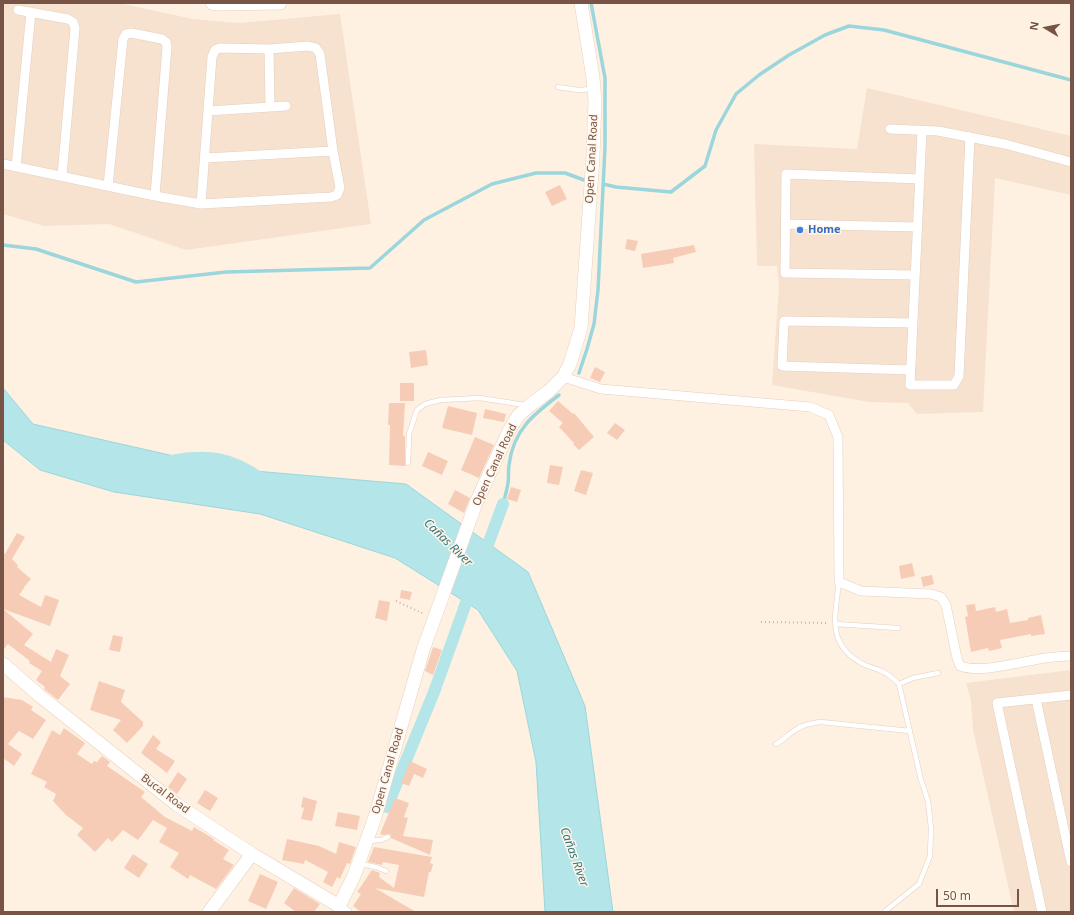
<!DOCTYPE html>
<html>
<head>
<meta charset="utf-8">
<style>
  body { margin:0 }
  #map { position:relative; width:1074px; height:915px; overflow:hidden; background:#fef1e1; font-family:"Noto Sans",sans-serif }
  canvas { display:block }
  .frame { position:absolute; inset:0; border:4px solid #775446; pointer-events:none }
  .north { position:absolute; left:1026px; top:8px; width:40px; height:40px; -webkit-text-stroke:3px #fff5e9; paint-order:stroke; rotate:280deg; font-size:11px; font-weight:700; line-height:16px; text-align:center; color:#775446 }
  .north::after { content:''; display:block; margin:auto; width:14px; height:18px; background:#775446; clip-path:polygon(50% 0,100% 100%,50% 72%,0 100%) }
  .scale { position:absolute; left:936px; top:889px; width:83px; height:18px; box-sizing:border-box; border:2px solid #775446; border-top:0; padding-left:5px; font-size:12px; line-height:14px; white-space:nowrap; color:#775446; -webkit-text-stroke:3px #fff5e9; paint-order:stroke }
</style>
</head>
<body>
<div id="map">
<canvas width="1074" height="915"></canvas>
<div class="frame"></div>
<div class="north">N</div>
<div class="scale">50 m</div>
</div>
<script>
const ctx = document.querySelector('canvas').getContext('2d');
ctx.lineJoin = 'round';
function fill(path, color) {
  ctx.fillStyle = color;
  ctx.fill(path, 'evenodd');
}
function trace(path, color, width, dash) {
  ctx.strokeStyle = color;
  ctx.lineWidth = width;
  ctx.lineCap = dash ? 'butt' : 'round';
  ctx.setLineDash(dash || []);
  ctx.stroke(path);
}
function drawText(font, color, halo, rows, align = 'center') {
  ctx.font = font + ' "Noto Sans",sans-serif';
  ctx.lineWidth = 3;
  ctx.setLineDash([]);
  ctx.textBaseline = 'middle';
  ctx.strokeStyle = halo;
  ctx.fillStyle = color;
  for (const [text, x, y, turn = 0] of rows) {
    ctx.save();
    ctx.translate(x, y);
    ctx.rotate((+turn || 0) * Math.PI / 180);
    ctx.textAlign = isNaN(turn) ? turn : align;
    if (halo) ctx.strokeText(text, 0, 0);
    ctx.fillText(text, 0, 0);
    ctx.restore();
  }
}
const residential = new Path2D(`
  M3,3H119L193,19L239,23L340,14L371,224L186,250L109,224L44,226L3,214Z
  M867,88L1071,136V195L995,178L983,412L917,414L908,403L869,402L772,385L779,286L777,266H757L754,144L857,149Z
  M1071,670V912H1014L973,730L971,701L966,683Z`);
const water = new Path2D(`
  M3,388L33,424L231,469L406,484L528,572L585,706L613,912H545L536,762L517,671L478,610L395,558L260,514L114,492L40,470L3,440Z`);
const stream = new Path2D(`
  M603,184L616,187L671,192L705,166L716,130L736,94L759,75L789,55L825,35L849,26L884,30L1071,80
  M3,245L36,249L136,282L226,272L370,268L424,220L492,184L536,173H565L584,180
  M579,373L587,349L594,324L598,290L605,147V78L591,3
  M503,504C505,497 507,490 508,483C509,477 508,471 509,465C513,430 534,414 559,395`);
const canal = new Path2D(`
  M483,558L503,504
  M387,807L434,692L471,589`);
const river = new Path2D(`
  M171,465C208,458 229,461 260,483`);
const building = new Path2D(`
  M560,185L567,199L552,206L545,192Z
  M627,239L638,241L635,251L625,249Z
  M694,245L696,252L673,258L674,263L643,268L641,254Z
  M426,350L428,365L411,368L409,352Z
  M595,367L605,372L600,382L590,378Z
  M400,383H414V401H400Z
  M558,401L573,414L574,413L594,437L579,450L573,444L574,443L559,427L563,423L549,411Z
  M389,403H405L403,436H405V466L389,465L390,425H388Z
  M448,406L477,413L472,435L442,428Z
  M485,409L506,414L504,422L483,418Z
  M615,423L625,430L617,440L607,433Z
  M475,437L494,445L479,478L461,470Z
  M428,452L448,461L442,475L422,466Z
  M550,465L563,467L559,485L547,483Z
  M581,470L593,473L586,495L574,491Z
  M511,487L521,490L517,502L507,499Z
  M455,490L470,498L464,513L448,504Z
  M17,533L25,537L12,559L18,565L17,567L31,579L24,587V588L19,595L41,607L45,595L59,600L50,626L3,609V552L5,554Z
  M912,563L915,576L901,579L899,566Z
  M932,575L934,584L923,587L921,577Z
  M401,590L412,592L410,600L400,598Z
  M379,600L390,602L387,621L375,618Z
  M975,604L976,611L995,607L996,612L1007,609L1010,623L1028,620V618L1041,615L1045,634L1031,636V634L1000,640L1002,648L989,651L988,648L971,652L965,617L968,616L966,605Z
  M3,609L33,634L24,645L51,662L56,649L69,655L60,676L70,684L58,700L44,689L45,687L36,680L42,671L29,663L30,661L8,644L3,650Z
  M113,635L123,637L120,652L109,650Z
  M433,647L442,650L433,675L425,671Z
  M99,681L125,690L121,702L143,722V726L127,743L113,730L121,720L90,710Z
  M3,697L22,700L33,707L31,710L46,720L33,739L19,731L8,744L22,754L14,766L3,758Z
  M64,728L85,743L77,754L92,764L94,761L97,762L102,756L110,762L107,766L145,792L141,797L165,817L192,831L194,827L214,839L213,840L229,850L223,859L234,865L216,889L190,875L188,879L170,867L179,853L159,842L167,828L153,820L138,840L123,830L112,842L108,838L95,852L77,835L83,828L66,815L53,801L56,794L44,787L47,782L31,774L52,730L60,735Z
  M153,735L161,742L156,749L175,761L167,773L141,753Z
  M410,761L427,769L423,778L414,774L409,786L401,783Z
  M178,772L187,779L177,794L168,787Z
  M205,790L218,798L210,811L197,803Z
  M303,797L317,801L312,821L301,819L304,808L301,807Z
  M395,798L409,803L404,817L408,818L403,836L433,840L430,855L391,838L390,834L383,835L380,834Z
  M338,812L360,816L357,830L335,826Z
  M287,839L319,846L336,854L339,842L356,847L350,864L347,863L340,879L337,877L332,887L323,882L328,872L305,860L304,864L282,860Z
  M374,847L432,857L430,863L433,864L431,872H429L424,897L375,888L416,912H361L353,906L361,894L357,892L372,870L380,873L379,877L394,888L399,865L383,862L382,865L368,862Z
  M133,854L148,864L139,878L124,868Z
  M260,874L278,882L266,909L248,901Z
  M294,888L320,904L314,912H296L284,903Z`);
const path = new Path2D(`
  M396,601L424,614
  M761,622L828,623`);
const lane = new Path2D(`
  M558,87L578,90L592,89
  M408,463L409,434L417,410L425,404L440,400L480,398L525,405
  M839,582C835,617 826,646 865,665C872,668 881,670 887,674C892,677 896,681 899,684L921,780L928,801L931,828L930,856L919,884L884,912
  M835,624L898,628
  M899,684L913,678L938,673
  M776,744C784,740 789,733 797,729C804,724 813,723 821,722L910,731
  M368,841L381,840L388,837
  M360,864L376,867L386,871`);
const street = new Path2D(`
  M18,10L68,19L73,22L75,28L62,176
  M269,49L270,107
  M208,111L286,106
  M890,129L938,131L1005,144L1071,162
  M922,131L910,385H954L959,376L970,137
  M205,158L333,151
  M3,164L155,196L201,204L331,197L337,195L340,188L333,151L320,54L316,48L308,46L269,49L220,48L215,50L212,57L201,204
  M16,167L31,12
  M108,186L123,39L126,34L131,33L162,39L166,42L167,47L155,196
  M786,224L917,227
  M915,275L785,273L786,174L920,179
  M910,370L782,366L784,321L913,323
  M563,377L601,389L810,407L829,415L838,437L839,582L861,591L931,594L941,597L946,605L957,658L960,666C982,674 1022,661 1046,658C1054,657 1063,656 1071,656
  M1036,699L1071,862
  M339,906L347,912
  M1042,912L997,703L1071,695`);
const secondary = new Path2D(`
  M212,3L218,4L280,3
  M3,664L40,696L176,804L252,854L339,906L354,876L375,817L423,650L476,503L509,431L518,416L529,406L549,391L563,377L570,364L581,328L593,156L595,101L593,78L581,3
  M209,912L252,854`);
const markers = [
  [800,230,4,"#3f7fe0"]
];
const streetNames = [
  ["Open Canal Road",592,159,-87],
  ["Open Canal Road",495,465,-65],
  ["Open Canal Road",388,771,-74],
  ["Bucal Road",165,794,37]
];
const shopNames = [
  ["Home",808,230]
];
const waterNames = [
  ["Cañas River",448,543,44],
  ["Cañas River",574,857,70]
];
fill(residential, '#f6e2cf');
fill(water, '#b4e5e9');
trace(water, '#9ad6db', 1);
trace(stream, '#9ad6db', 3.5);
trace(canal, '#b4e5e9', 12);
trace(river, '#b4e5e9', 20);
fill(building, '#f6ccb7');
trace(lane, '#e5cebf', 5.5);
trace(street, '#e5cebf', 10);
trace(secondary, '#eacfbc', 14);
trace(path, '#daaf9a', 2, [1, 3]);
trace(lane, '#fff', 4.5);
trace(street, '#fff', 9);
trace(secondary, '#fff', 13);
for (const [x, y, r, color] of markers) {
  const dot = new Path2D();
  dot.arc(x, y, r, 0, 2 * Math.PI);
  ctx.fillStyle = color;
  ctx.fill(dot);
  trace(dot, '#fff5e9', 1.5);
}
drawText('11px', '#775446', '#fff5e9', streetNames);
drawText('bold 11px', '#366cbe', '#fff5e9', shopNames, 'left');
drawText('italic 12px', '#39777e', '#fff5e9', waterNames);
</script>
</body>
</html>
